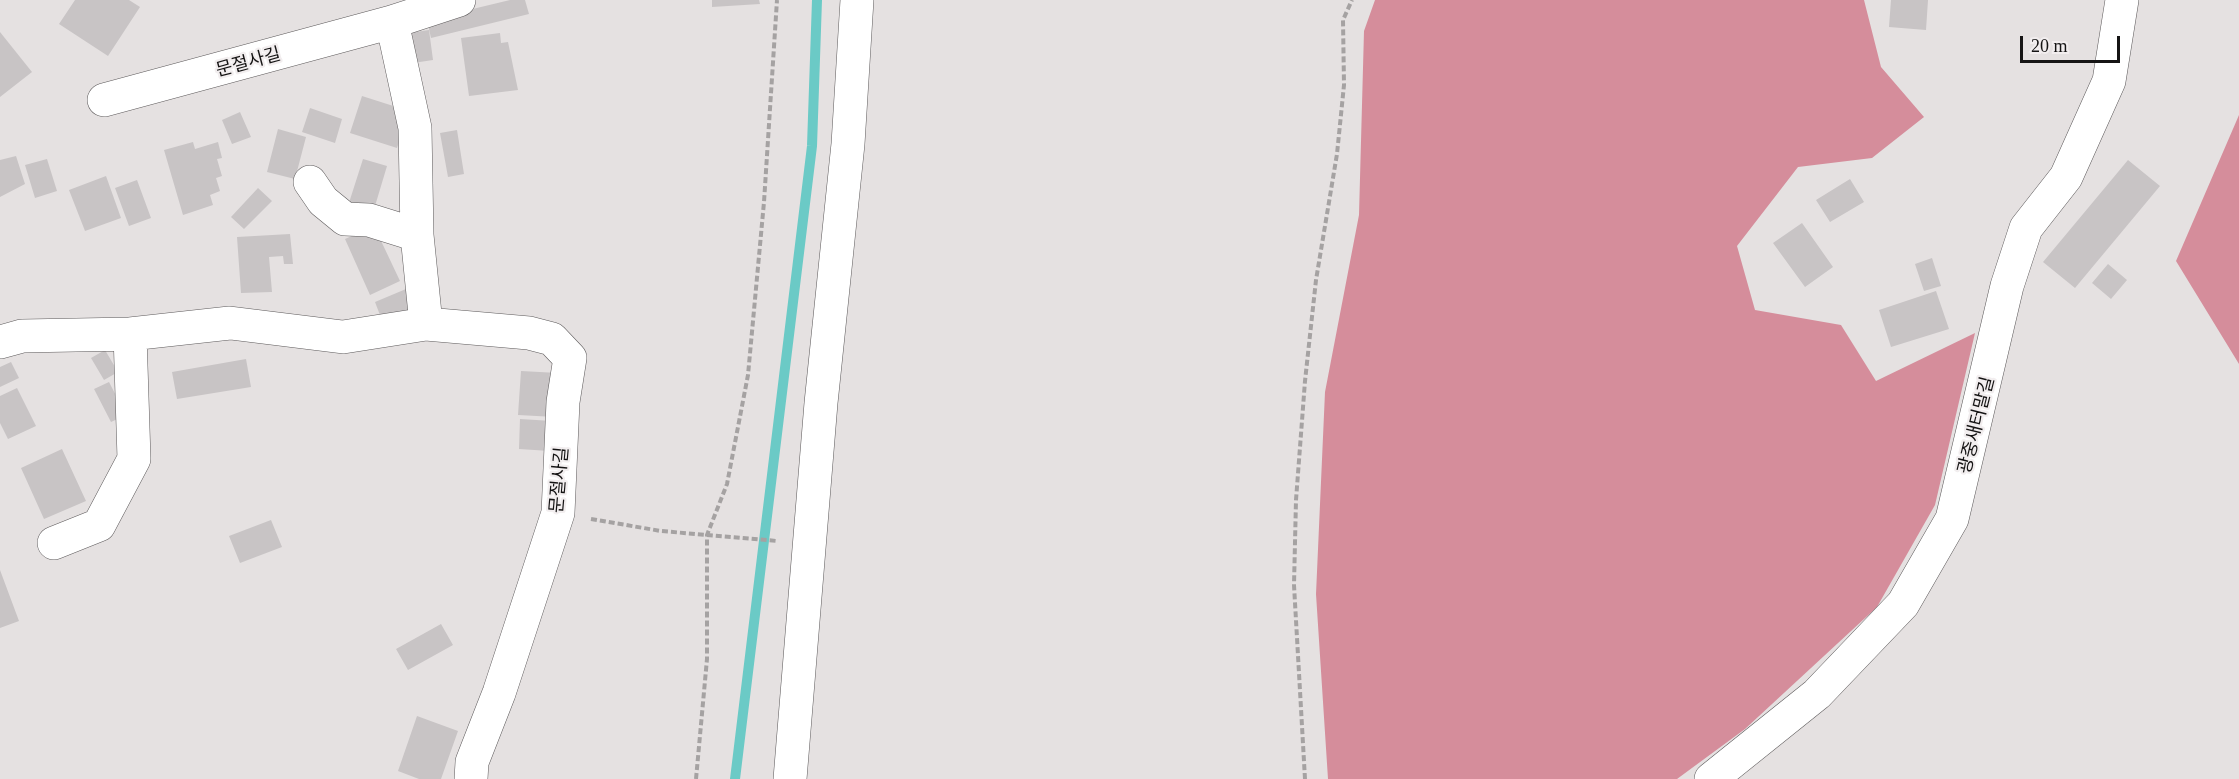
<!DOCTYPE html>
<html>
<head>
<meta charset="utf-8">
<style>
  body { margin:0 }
  #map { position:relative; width:2239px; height:779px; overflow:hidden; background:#e5e1e1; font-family:Georgia,serif }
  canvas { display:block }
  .scale { position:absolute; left:2020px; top:36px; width:100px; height:27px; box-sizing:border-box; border:3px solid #151414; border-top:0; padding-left:8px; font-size:18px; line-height:21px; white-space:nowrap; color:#151414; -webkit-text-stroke:4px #f2eeef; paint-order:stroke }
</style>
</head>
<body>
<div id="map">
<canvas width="2239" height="779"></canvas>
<div class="scale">20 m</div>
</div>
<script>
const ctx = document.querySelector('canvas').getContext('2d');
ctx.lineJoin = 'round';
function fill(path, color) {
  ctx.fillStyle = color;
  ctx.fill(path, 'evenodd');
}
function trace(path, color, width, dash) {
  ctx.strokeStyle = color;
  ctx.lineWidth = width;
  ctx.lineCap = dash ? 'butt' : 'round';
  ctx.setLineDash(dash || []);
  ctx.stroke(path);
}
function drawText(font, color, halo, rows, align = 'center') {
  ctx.font = font + ' Georgia,"Noto Sans KR",serif';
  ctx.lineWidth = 4.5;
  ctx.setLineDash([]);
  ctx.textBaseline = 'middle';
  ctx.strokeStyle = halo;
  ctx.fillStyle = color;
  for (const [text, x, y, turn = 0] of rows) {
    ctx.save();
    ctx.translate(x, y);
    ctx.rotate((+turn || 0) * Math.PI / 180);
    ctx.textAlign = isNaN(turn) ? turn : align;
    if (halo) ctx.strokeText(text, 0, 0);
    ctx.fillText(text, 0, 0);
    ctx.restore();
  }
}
const forest = new Path2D(`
  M1375,0H1864L1881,67L1924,117L1872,158L1798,167L1737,246L1755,310L1841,325L1876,381L1975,333L1935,505L1877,607L1745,729L1677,779H1328L1316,594L1325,392L1359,215L1364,31Z
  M2239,115V364L2176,261Z`);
const stream = new Path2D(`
  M735,779L812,146L817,0`);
const building = new Path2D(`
  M75,0H129L140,7L108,56L59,24Z
  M510,0H525L529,14L431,38L427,20Z
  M712,0H759L760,4L712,7Z
  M1891,0H1928L1926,30L1889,27Z
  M429,30L433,60L413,63L409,33Z
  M0,32L32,72L0,97Z
  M500,33L501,43L508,42L518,90L469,96L461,38Z
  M362,96L409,111L397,148L350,133Z
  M310,108L342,119L335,143L302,132Z
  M240,112L251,137L232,144L222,120Z
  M278,129L306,137L295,179L267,172Z
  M457,130L464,174L448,177L440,133Z
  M193,142L195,149L218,142L222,158L217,159L222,176L216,178L220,191L210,195L213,205L183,215L164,150Z
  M16,156L25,184L0,197V160Z
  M47,159L57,191L35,198L25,165Z
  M363,159L387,166L372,216L347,209Z
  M2128,160L2160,186L2075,288L2043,262Z
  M106,176L121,218L85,231L69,190Z
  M1850,179L1864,202L1830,222L1816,200Z
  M137,180L151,218L129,226L115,188Z
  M258,188L272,201L244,229L231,217Z
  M1802,223L1833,267L1805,287L1773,243Z
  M374,226L400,281L370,295L345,239Z
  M290,234L293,264H284L283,256L269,257L272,292L241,293L237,237Z
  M1932,258L1941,286L1924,291L1915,264Z
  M2108,264L2127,280L2111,299L2092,283Z
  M406,289L414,311L383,323L375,302Z
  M1936,291L1949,329L1891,347L1879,310Z
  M105,350L118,372L104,380L91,358Z
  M246,359L251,387L177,399L172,372Z
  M11,362L19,378L0,387V367Z
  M521,371L558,373L555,417L518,415Z
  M109,382L126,415L111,422L94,389Z
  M17,388L36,426L8,439L0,423V396Z
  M520,419L552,421L550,451L519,449Z
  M62,449L86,501L44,519L21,468Z
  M271,520L282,547L240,563L229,536Z
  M0,570L19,621L0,628Z
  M441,624L453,645L408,670L396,649Z
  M417,716L458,731L441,779H419L398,771Z`);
const path = new Path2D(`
  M591,519L661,531L777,541
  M696,779L707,659V535L727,484L748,375L764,202L777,0
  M1305,779L1294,585L1296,500L1305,381L1316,280L1337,154L1344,85L1343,20L1352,0`);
const minor = new Path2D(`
  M392,22L415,128L417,235L426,324
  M104,100L392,22L459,0
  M310,182L323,201L345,219L369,220L417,235
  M0,342L22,336L130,334L230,323L343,337L426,324L529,333L552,339L570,358L563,402L558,513L499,693L472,762L471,779
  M54,543L99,525L134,459L130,334
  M790,779L821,403L848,144L857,0
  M1711,779L1817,694L1903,604L1952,519L2007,286L2026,228L2066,177L2109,81L2122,0`);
const streetNames = [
  ["문절사길",248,61,-15],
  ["광중새터말길",1975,425,-76],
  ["문절사길",558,480,-85]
];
fill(forest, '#d58d9b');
trace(stream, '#6bcac6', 10);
fill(building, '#c8c4c5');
trace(minor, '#5d5a5b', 34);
trace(path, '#a5a2a2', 4, [6, 3]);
trace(minor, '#fff', 33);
drawText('18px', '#151414', '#f2eeef', streetNames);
</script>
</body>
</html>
